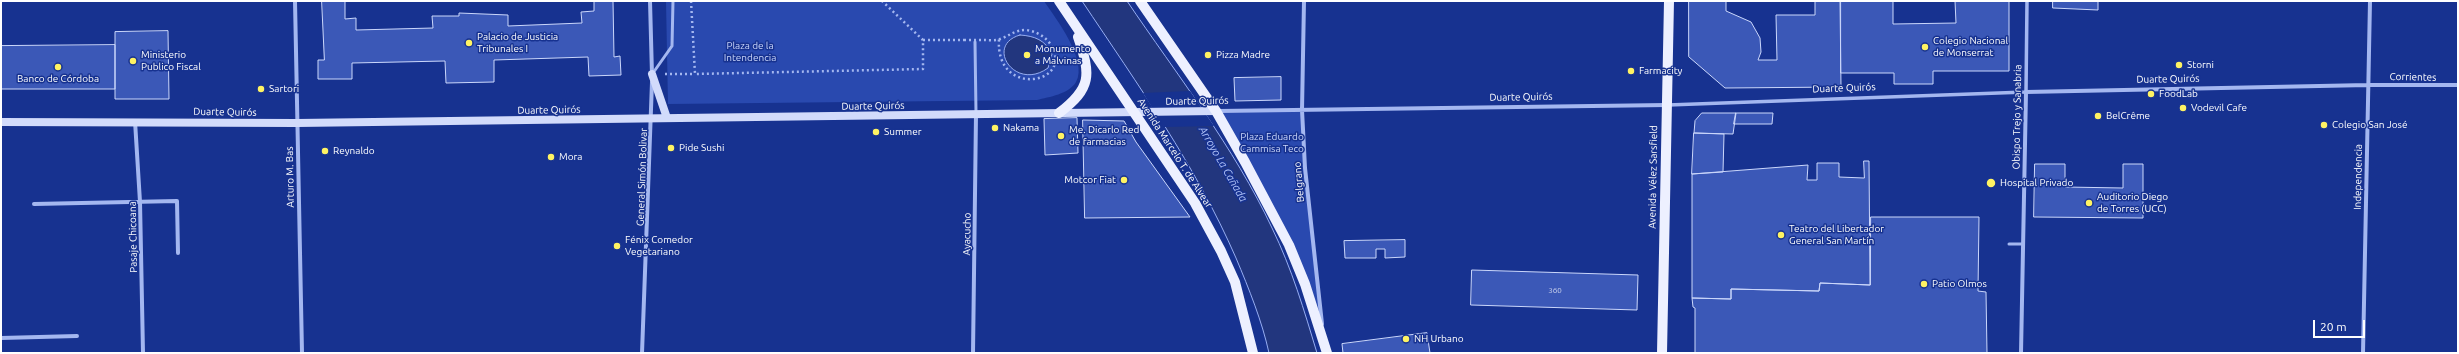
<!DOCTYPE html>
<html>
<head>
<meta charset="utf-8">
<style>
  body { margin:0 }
  #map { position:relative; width:2459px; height:354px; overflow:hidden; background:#173290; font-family:Ubuntu,sans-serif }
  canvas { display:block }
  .frame { position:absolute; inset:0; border:2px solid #fff; pointer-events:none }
  .scale { position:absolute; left:2313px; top:320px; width:52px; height:18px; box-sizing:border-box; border:2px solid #fff; border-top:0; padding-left:5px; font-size:12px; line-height:14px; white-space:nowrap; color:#fff; -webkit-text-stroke:3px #173290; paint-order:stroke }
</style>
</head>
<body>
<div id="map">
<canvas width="2459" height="354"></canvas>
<div class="frame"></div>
<div class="scale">20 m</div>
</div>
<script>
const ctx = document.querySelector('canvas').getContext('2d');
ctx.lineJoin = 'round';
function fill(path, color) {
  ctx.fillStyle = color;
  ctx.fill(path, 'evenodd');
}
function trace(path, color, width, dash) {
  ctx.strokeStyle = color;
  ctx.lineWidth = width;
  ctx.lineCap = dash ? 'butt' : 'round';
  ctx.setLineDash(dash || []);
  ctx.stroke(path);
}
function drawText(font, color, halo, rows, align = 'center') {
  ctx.font = font + ' Ubuntu,sans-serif';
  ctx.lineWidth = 3;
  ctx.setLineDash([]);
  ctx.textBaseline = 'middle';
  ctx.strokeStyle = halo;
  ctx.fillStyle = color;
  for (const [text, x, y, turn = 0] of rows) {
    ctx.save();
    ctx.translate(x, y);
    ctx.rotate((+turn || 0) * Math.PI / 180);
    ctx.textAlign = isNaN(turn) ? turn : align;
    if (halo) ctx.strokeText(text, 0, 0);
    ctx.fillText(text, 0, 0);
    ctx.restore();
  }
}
const green = new Path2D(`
  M666,1H1044C1056,19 1088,60 1076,82C1069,94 1049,97 1037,100L668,104Z
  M1302,110L1305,168L1323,338L1305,284L1216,111Z`);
const water = new Path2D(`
  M1082,1H1127C1177,75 1234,147 1272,228C1292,269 1304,310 1317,353H1269C1262,321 1249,289 1236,258C1196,166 1138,85 1082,1Z
  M1020,35C1035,36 1045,40 1052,54L1048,68C1015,92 984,45 1020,35Z`);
const pier = new Path2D(`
  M1190,91L1214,126L1164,127L1143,93Z`);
const building = new Path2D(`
  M322,1H345V19L356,18V30L433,28L432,16H459V13L508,15V26L582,23L581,12L594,11V1H613L614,57L620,56L621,75L589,76L588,57L494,60V82L446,83L445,61L352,63V79H318V60H324Z
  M1689,1H1726V11L1751,22L1760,38L1761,52L1758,60H1777L1776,15H1815V1H1840L1841,87L1725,88L1689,57Z
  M1841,1H1893V24L1956,23L1955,1H2009V71H1933V84H1894V73H1841Z
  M2053,1H2098V10L2053,8Z
  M168,31L169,99H115V32Z
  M115,45V89H1V46Z
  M1281,77V100L1235,101L1234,78Z
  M1702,113H1736L1733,134L1694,133L1695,121Z
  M1736,113H1773L1772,124H1734Z
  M1077,118L1078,153L1045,155L1044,119Z
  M1083,120L1124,121L1136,142L1190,217L1085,218Z
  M1694,133L1724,134L1723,172L1692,174Z
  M1864,161H1869L1870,285L1820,283L1819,291L1731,289V299L1692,298V174L1808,165L1807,180H1817V163H1839V177L1864,178Z
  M2035,164H2065V187L2123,188V164H2143V218L2034,217Z
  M1871,217H1979L1978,291L1986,292L1987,353H1695V308L1693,307L1692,298L1731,299V289L1819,291L1820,283L1870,285Z
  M1405,240V257L1385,258V249H1376V258H1345L1344,241Z
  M1472,270L1638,275L1637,310L1471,305Z
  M1427,333L1430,353H1343L1342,344Z`);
const path = new Path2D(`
  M691,1L695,74L923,69V40L882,1
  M923,40H964
  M984,40C989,40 995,41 1000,39C1009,36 1015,30 1026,30C1036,31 1046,37 1051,45C1075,84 995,99 999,39
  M665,74H695`);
const service = new Path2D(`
  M975,42L976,113
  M653,73L672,46L673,1
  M2009,244H2023`);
const pedestrian = new Path2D(`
  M1668,105L2026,92L2027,1`);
const minor = new Path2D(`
  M295,1L302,353
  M650,1L652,75
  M1304,1L1302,110L1305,168L1322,324
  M1218,111L1667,105
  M135,121L140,202L143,353
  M34,204L177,201L178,253
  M1,338L77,336
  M642,353L652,82
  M973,353L976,114
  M2021,353L2026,92L2368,85H2458
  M2363,353L2370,1`);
const secondary = new Path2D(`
  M652,74L667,118
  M1,122L297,123L1216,111`);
const primary = new Path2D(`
  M1059,1L1195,203L1221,251L1235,282L1253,353
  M1140,1L1216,111L1245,162L1289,245L1305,284L1327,353
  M1059,113C1092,88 1091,75 1078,37
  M1662,353L1669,1`);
const pathBridge = new Path2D(`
  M964,40H982`);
const markers = [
  [469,43,4,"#fff363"],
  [1925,47,4,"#fff363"],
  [1027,55,4,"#fff363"],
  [1208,55,4,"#fff363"],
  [133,61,4,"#fff363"],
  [2179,65,4,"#fff363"],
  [58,67,4,"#fff363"],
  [1631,71,4,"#fff363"],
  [261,89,4,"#fff363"],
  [2151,94,4,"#fff363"],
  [2183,108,4,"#fff363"],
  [2098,116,4,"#fff363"],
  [2324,125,4,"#fff363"],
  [995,128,4,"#fff363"],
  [876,132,4,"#fff363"],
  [1061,136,4,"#fff363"],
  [671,148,4,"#fff363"],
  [325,151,4,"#fff363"],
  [551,157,4,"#fff363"],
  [1124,180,4,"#fff363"],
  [1991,183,5,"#fff363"],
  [2089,203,4,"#fff363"],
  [1781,235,4,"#fff363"],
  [617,246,4,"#fff363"],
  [1924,284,4,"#fff363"],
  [1406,339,4,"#fff363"]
];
const numberNames = [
  ["360",1555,290]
];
const poiNames = [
  ["Palacio de Justicia",477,37],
  ["Tribunales I",477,49],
  ["Colegio Nacional",1933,41],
  ["de Monserrat",1933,53],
  ["Monumento",1035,49],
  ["a Malvinas",1035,61],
  ["Ministerio",141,55],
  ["Publico Fiscal",141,67],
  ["Pizza Madre",1216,55],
  ["Storni",2187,65],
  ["Farmacity",1639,71],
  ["Banco de Córdoba",58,79,"center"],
  ["Sartori",269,89],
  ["FoodLab",2159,94],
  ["Vodevil Cafe",2191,108],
  ["BelCrême",2106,116],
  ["Colegio San José",2332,125],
  ["Nakama",1003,128],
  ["Me. Dicarlo Red",1069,130],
  ["de farmacias",1069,142],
  ["Summer",884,132],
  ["Pide Sushi",679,148],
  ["Reynaldo",333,151],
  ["Mora",559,157],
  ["Motcor Fiat",1116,180,"right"],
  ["Hospital Privado",2000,183],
  ["Auditorio Diego",2097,197],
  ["de Torres (UCC)",2097,209],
  ["Teatro del Libertador",1789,229],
  ["General San Martín",1789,241],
  ["Fénix Comedor",625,240],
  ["Vegetariano",625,252],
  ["Patio Olmos",1932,284],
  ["NH Urbano",1414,339]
];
const parkNames = [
  ["Plaza de la",750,46],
  ["Intendencia",750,58],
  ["Plaza Eduardo",1272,137],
  ["Cammisa Teco",1272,149]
];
const streetNames = [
  ["Corrientes",2413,77,1],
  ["Duarte Quirós",2168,79,-1],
  ["Duarte Quirós",1844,88,-2],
  ["Duarte Quirós",1521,97,-1],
  ["Duarte Quirós",1197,101,-1],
  ["Duarte Quirós",873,106,-1],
  ["Duarte Quirós",549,110,-1],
  ["Duarte Quirós",225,112,1],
  ["Obispo Trejo y Sanabria",2017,117,-89],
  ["Avenida Marcelo T. de Alvear",1175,153,57],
  ["Arturo M. Bas",290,177,-91],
  ["General Simón Bolivar",642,177,-88],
  ["Avenida Vélez Sarsfield",1653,177,-89],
  ["Independencia",2358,177,-89],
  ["Belgrano",1299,182,-95],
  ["Ayacucho",967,234,-89],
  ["Pasaje Chicoana",133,237,-91]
];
const waterNames = [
  ["Arroyo La Cañada",1223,164,60]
];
fill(green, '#2949af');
fill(water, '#22367e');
trace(water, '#97aef2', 1);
fill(pier, '#173290');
fill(building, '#3b58b7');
trace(building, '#cbd7fb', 1);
trace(path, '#a4b7f0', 2.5, [2, 3]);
trace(service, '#a4b7f0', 3);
trace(pedestrian, '#a4b7f0', 3.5);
trace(minor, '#a4b7f0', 4);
trace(secondary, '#d2dbfb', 8);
trace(primary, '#edf0ff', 10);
trace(pathBridge, '#a4b7f0', 2.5, [2, 3]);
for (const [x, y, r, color] of markers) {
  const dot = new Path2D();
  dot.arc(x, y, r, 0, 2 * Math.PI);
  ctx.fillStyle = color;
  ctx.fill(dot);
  trace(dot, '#173290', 1.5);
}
drawText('8px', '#ced5ed', null, numberNames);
drawText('10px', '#fff', '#173290', poiNames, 'left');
drawText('10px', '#cbd7fb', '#173290', parkNames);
drawText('10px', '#fff', '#173290', streetNames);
drawText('italic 11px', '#b0c2f7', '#173290', waterNames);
</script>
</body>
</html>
